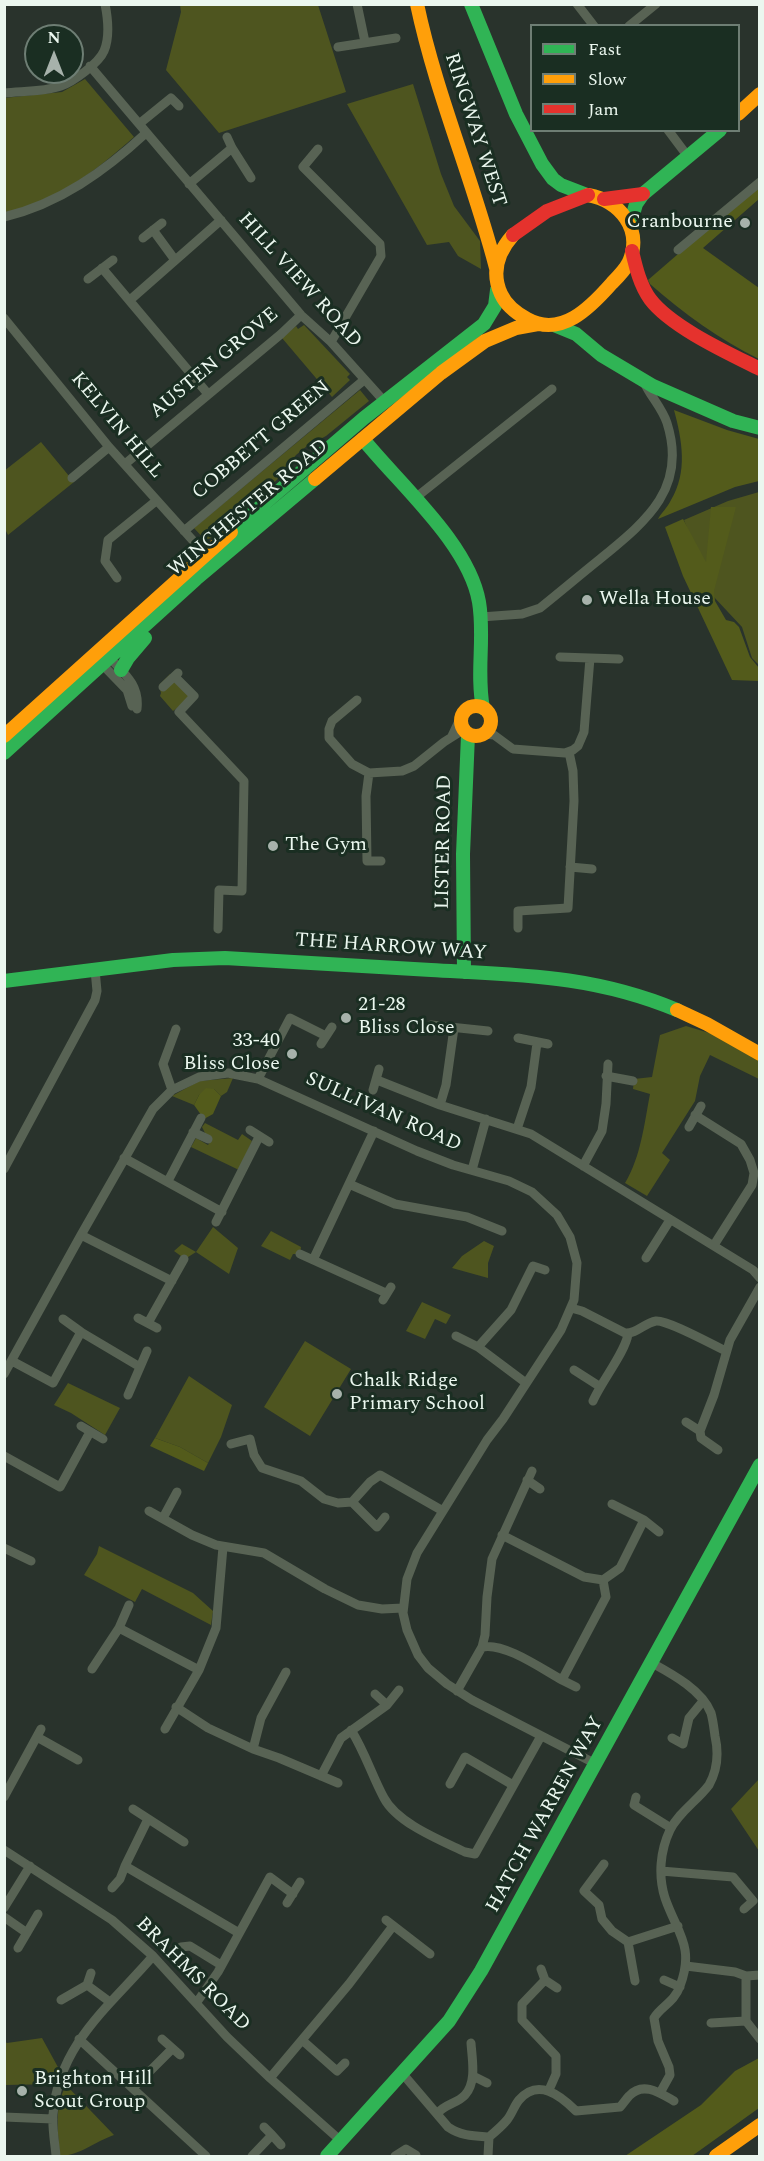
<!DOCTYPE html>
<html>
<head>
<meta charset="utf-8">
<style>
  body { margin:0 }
  #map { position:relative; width:764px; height:2161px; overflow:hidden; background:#29332c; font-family:Spectral,serif }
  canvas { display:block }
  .frame { position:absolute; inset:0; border:6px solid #ebf7ef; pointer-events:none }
  .legend { position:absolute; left:530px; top:24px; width:210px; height:108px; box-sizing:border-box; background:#1a2e22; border:2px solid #6e7e74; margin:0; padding:8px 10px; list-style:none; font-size:18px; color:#ebf7ef }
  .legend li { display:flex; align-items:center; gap:12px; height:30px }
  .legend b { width:30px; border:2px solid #6e7e74 }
  .north { position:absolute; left:24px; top:24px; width:60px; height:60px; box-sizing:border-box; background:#1a2e22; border:2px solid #6e7e74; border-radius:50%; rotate:0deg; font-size:16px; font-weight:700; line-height:24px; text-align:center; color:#ebf7ef }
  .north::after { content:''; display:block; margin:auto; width:21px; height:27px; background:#a7b2ab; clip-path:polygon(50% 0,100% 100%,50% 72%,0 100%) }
</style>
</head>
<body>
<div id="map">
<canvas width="764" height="2161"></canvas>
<div class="frame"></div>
<ul class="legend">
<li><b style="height:8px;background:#30b455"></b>Fast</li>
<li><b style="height:8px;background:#ff9f0a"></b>Slow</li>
<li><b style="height:8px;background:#e5322d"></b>Jam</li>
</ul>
<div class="north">N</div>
</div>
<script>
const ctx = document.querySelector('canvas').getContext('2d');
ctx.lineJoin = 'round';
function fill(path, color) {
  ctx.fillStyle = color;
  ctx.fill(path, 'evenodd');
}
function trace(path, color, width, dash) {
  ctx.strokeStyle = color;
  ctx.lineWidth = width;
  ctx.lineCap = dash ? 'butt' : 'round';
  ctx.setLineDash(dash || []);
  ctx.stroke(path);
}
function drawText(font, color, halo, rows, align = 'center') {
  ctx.font = font + ' Spectral,serif';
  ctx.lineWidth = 6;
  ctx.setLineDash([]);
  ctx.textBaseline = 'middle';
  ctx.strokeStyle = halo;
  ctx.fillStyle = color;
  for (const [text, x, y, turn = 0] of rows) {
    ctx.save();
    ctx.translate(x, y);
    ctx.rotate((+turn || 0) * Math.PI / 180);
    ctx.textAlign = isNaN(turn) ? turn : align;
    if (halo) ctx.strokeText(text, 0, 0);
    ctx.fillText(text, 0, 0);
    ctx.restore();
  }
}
const green = new Path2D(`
  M180,5H318L346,92L219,133L166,70L181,12Z
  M85,79L134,137C94,172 58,201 5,213L4,98L62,92Z
  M413,84L441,174L454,206L480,241L481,269L458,256L449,242L427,245L347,104Z
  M304,325L350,374L347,377L350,380L332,397L282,338L296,326L298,329Z
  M360,390L369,401L326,436L307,446L296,455L281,476L217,536L205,540L194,528Z
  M41,442L74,482L8,535L5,529L4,471Z
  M759,492V665L752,658L742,627L713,596L684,520L728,501Z
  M170,674L175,681L192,697L173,711L160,696L161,693L159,685Z
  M686,1026L716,1035L759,1060V1079L710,1055L700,1076L695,1101L662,1153L670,1160L647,1196L625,1183C641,1156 644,1125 650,1094L633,1089L634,1079L652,1077L660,1035Z
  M233,1078L227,1092L221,1096L214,1089L199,1095L194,1105L172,1096L199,1081Z
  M205,1123L238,1140L242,1134L252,1141L239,1170L191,1147L196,1138L208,1145L212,1139L206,1135L202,1127Z
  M213,1227L238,1248L229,1274L196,1252L185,1259L174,1251L182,1244L196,1252Z
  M271,1231L301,1247L300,1254H293L290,1260L261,1246Z
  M484,1241L494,1246L488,1263V1278L452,1268L462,1256Z
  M422,1302L451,1315L446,1324L435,1319L425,1339L406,1331Z
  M305,1341L351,1369L310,1436L264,1407Z
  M189,1376L232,1405L221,1437L208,1463L180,1447L155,1438Z
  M68,1383L120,1408L105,1435L71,1413L54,1405Z
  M99,1546L193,1593L213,1611L211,1625L142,1589L135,1602L84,1575L97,1554Z
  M759,1779V1851L731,1809Z
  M42,2038L59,2069L55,2084L5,2085L4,2041L7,2043Z
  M66,2085L114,2135C96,2141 79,2156 60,2156C58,2131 54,2108 66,2085Z`);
const forest = new Path2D(`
  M759,184V199L703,248L759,288V359C720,340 683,313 650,284L648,280Z
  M674,410L727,430L759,439V481L735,487L658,519C661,513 668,507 671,500C688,472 682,440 674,410Z
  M711,507H736L714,591L715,601L726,620L734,622L739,627L750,657L759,668V681L732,680L683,576L665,527L683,519L706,562Z
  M206,1088L214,1089L221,1096L213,1114L204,1119L194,1105L199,1095Z
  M155,1438L180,1447L208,1463L204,1471L150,1446Z
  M759,2058V2108L692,2156H625L701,2105L735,2071Z`);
const street = new Path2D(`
  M357,4L365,42
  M577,4L594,26
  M629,26L656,4
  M338,47L396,38
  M90,66L301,315L331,342L384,401
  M4,93C23,91 43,92 61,86C73,82 99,63 104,51C110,37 108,19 105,4
  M139,124L171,98L179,106
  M668,130L689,158
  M227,137L232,148L251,178
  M318,149L303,167L380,244L381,256L331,342
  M189,184L232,148
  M4,217C59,204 105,171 146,133
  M153,230L175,260
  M143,238L162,223
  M678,250L760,182
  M102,268L208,394
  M88,279L113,260
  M130,300L221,220
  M4,318L109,447L205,554
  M125,464L281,334L301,315
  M72,478L109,447
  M414,499L552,389
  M184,531L364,380
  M117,578L105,561L108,540L156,501
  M481,617L522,614L540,608C560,592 580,575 600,559C645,522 688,489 667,423C662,408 651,397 645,384
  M106,654C122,672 140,683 137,709
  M560,657L590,658
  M99,661L127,690L132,706
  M175,677L194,696L179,712L244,781L242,891L219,890L218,929
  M163,687L178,673
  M357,700L332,721L329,729V738L352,764L369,773L402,771L414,766L444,742L463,730
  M485,734L494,735L513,749L565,753L573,750L578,746L584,732L590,658L619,659
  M452,736L460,719
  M369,773L366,796L367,861H381
  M570,867L592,869
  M518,928V911L568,908L574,801L573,771L569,752
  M431,1025L488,1031
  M518,1038L548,1044
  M321,1044L332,1027
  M606,1076L633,1081
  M258,1079L290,1018L326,1036
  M377,1080L440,1105L531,1134L753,1270L760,1278
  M172,1090L163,1064L176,1029
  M373,1090L379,1069
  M440,1105L446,1085L454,1028
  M695,1115L741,1144L750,1160L754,1173L752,1185L714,1245
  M689,1127L701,1106
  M517,1129L531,1087L537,1043
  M250,1130L269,1142
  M193,1132L208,1139
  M124,1158L222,1212
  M583,1166L602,1131L606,1104L608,1064
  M4,1169L95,1000L97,991L95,970
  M472,1170L486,1119
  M168,1181L201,1118
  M349,1184L395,1204L467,1217L502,1231
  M216,1222L259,1137
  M81,1235L172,1281
  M300,1254L386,1293
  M646,1258L670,1220
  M313,1260L374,1131
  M383,1300L391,1287
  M571,1308L582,1311L625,1333C637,1334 644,1323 656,1321C668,1320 711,1344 726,1351
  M138,1318L157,1328
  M63,1319L81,1332
  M148,1323L184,1259
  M456,1336L478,1347
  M12,1361L53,1383L81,1332L140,1367
  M574,1370L599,1386
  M4,1374L81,1235L153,1109L172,1090L199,1077L228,1073L258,1079L417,1151L453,1165L509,1181L532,1192L557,1215L570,1237L577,1263L574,1300L561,1330L503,1419L487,1440L417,1553L407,1579L403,1613L407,1630L418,1655L428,1668L447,1684L472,1700L596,1764
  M526,1383L478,1347L511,1310L533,1266L545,1270
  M128,1395L147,1351
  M593,1401C601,1382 626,1351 628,1334
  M686,1422L700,1431L714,1395L730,1340L760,1287
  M81,1426L103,1439
  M700,1431L701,1438L718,1450
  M231,1444L250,1439L254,1455L262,1468L301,1481L324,1499L338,1503L352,1502L370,1482L380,1475L443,1511
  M4,1456L60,1487L90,1432
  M527,1480L540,1489
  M352,1502L377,1527L385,1517
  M149,1511L192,1535L216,1545L264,1553L325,1589L358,1605L382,1609L403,1608
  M163,1518L177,1492
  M644,1520L659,1532
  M502,1535L584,1577L603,1580L620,1568L644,1520L612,1504
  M4,1548L31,1561
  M119,1628L129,1605
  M482,1647C504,1642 542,1669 562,1680L606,1597L603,1580
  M652,1663C672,1674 702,1690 711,1713C713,1720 714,1729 715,1736C719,1754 718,1769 709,1785C697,1801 679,1812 670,1830C660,1851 658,1876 665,1898C677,1933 695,1946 680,1986C674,2003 661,2006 654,2018L658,2041L669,2067L670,2075L660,2093
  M92,1669L119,1628L199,1670
  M562,1680L576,1687
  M457,1691L482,1647L485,1635L487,1597L492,1559L532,1471
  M375,1694L387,1705
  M176,1707L208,1728L253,1749L279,1758L338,1783
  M165,1729L199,1670L216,1628L223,1547
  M351,1730C365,1752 372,1776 384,1798C397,1823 440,1840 465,1852L475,1854L541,1736
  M37,1737L78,1760
  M672,1738L683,1744L689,1718L703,1701
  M253,1749L261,1718L286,1672
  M321,1776L341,1738L387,1705L399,1690
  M450,1784L465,1757L513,1785
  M4,1797L41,1729
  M636,1797L634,1805L671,1828
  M133,1809L184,1842
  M148,1819L125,1866L239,1933
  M4,1850L112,1920L153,1956L227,2037L270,2078L341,2141
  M604,1864L584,1891L599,1905L602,1919L612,1931L628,1942L678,1926
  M661,1871L733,1877L753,1901L744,1909
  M112,1888L120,1879L125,1866
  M287,1903L300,1882
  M4,1908L30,1866
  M4,1917L27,1933
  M386,1920L430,1954
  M628,1942L635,1981
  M181,1947L190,1946L221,1965
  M18,1948L38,1914
  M686,1966L735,1972L746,1976L760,1975
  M541,1969L545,1980L557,1988
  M545,1980L522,2004V2020L556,2056V2074L549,2090
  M664,1980L680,1987
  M87,1985L110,2002
  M61,2000L87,1985L91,1973
  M197,2002L218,1972L270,1877L293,1894
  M746,2021L760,2039
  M711,2023L746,2021V1976
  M79,2039L206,2156
  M162,2039L180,2055
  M302,2040L337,2071L345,2063
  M402,2073L448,2127C461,2136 474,2136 489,2137C495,2132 502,2126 507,2120C512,2114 514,2106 519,2100C538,2078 560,2095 576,2111L620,2107C623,2104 626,2099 629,2096C643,2081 660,2093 674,2101
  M473,2076L487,2083
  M270,2078L349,1984L393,1926
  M133,2088L172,2049
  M437,2114C444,2104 457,2104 465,2095C477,2082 472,2059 471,2043
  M4,2117L53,2119
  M272,2135L281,2145
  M56,2156C55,2143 52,2129 53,2115C58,2044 111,2005 153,1956
  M252,2156L272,2135L264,2127
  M395,2156L406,2149L416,2155
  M488,2156L489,2137`);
const fast = new Path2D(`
  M471,4L516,114L542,164L553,179L561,185L587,195
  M630,225L636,204L643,194L720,130
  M554,325L576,334L601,355L653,386L733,421L760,428
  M363,439C400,485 469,544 479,602C485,637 476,673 483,708
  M231,532L364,418L484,324L495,306L497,290
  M121,670L128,658L145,638
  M4,753L196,579L315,479
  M464,972L463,854L468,735
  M4,981L173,960L225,958C294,962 362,966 431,970C520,975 593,975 677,1010
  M327,2156L449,2021L481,1971L760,1465`);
const slow = new Path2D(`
  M417,4C436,94 473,179 496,268
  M738,114L760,94
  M513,235C498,252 491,272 501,294C506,305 516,313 527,319C561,338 590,308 612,283C618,277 625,270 629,262C643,229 620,201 588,195
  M315,479L441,373L485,341L516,328L538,324
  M461 721a15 15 0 1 1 30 0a15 15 0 1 1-30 0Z
  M4,736L231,532
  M677,1010L707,1024L760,1054
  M716,2156L760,2125`);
const jam = new Path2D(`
  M604,199L643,194
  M513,235L547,211L588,195
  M632,251C636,268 640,285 650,299C671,327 728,353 760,369`);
const markers = [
  [745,223,6,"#a7b2ab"],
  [587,600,6,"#a7b2ab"],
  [273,846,6,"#a7b2ab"],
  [346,1018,6,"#a7b2ab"],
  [292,1054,6,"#a7b2ab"],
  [337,1394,6,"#a7b2ab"],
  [22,2091,6,"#a7b2ab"]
];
const streetNames = [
  ["RINGWAY WEST",474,130,72],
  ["HILL VIEW ROAD",299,281,48],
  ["AUSTEN GROVE",215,364,-40],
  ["KELVIN HILL",116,426,50],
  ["COBBETT GREEN",262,441,-40],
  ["WINCHESTER ROAD",249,509,-40],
  ["LISTER ROAD",445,842,-89],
  ["THE HARROW WAY",391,948,4],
  ["SULLIVAN ROAD",383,1113,24],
  ["HATCH WARREN WAY",546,1815,-61],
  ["BRAHMS ROAD",192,1975,45]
];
const poiNames = [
  ["Cranbourne",733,223,"right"],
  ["Wella House",599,600],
  ["The Gym",285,846],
  ["21-28",358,1006],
  ["Bliss Close",358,1029],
  ["33-40",280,1042,"right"],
  ["Bliss Close",280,1065,"right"],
  ["Chalk Ridge",349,1382],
  ["Primary School",349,1405],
  ["Brighton Hill",34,2080],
  ["Scout Group",34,2103]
];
fill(green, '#4e551f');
fill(forest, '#535b1b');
trace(street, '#586354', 9);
trace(fast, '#30b455', 14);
trace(slow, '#ff9f0a', 14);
trace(jam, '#e5322d', 14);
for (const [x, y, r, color] of markers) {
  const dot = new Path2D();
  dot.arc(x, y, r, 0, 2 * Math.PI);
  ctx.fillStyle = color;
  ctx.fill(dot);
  trace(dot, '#1a2e22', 2);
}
drawText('20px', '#ebf7ef', '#1a2e22', streetNames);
drawText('20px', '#ebf7ef', '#1a2e22', poiNames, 'left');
</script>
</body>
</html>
